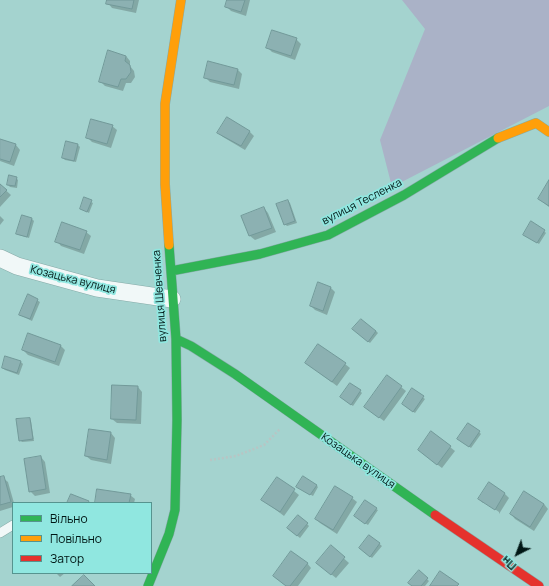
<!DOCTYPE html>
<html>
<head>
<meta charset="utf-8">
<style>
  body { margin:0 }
  #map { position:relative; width:549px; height:586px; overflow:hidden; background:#a4d3cf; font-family:Manrope,sans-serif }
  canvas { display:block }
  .legend { position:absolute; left:12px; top:502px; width:140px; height:72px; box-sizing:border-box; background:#90e7e0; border:1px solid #56948f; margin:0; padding:5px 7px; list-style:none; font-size:12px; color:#001715 }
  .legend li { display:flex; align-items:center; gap:8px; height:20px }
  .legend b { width:20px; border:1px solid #56948f }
  .north { position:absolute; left:497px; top:534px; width:40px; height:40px; -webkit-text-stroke:3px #90e7e0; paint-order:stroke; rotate:222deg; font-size:11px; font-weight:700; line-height:16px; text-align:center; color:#001715 }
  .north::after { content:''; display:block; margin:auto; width:14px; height:18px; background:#001715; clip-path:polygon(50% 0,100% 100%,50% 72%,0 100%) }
</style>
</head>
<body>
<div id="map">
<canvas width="549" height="586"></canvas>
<ul class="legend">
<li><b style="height:5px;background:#30b455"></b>Вільно</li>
<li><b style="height:5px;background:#ff9f0a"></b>Повільно</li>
<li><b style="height:5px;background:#e5322d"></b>Затор</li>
</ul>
<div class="north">Пн</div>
</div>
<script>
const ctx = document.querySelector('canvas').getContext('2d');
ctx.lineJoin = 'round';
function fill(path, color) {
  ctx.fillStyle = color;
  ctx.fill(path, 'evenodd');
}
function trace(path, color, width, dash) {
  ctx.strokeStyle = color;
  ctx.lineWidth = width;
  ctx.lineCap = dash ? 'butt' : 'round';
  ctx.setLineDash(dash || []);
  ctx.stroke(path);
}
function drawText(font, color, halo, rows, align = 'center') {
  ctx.font = font + ' Manrope,sans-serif';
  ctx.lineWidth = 3.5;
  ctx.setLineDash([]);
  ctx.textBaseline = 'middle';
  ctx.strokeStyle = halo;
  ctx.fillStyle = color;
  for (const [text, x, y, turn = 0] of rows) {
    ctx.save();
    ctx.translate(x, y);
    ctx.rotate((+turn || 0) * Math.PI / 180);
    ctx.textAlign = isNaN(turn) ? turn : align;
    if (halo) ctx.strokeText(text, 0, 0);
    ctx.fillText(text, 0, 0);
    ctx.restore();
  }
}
const green = new Path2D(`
  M402,0H549V106L392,187L380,140L425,29Z`);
const shadow = new Path2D(`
  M108,0H139L136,13L112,8L108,3Z
  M229,0H250L246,16L231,11L227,7Z
  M296,39L301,44L295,60L272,52L267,47Z
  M126,56L130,61V66L134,71L135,77L131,83H126L123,91L105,86L100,81Z
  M209,63L238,70L242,74L239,89L210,82L206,78Z
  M112,126L117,130L111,148L92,142L87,137Z
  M249,131L254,136L245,150L223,137L219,133Z
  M1,140L16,145L20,150L14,166L0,161Z
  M67,142L78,145L80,147L76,162L65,160L63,158Z
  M16,178L18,180L17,188L10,187L8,185Z
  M549,182V207L539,199Z
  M0,185L11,195L0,207Z
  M85,199L93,203L89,213L81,209Z
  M288,201L290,203L297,223L287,226L285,224Z
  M264,208L268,213L276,232L255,240L250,236L243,216Z
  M0,216L4,220L0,225Z
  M22,216L32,219L34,221L29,238L19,235L17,233Z
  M544,231L546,233L539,244L526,236Z
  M86,232L91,236L84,254L61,246L57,241Z
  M319,283L331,288L335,292L327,315L315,310L311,306Z
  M28,295L40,302L32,321L20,315Z
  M356,331H376L378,333L370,343Z
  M60,345L65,350L59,366L28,355L23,350Z
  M6,357L21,362L23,364L19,375L5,370L3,368Z
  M306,363L345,364L350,368L337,386Z
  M138,387L142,392L141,424L117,423L112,419Z
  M401,387L406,391L384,421L370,411Z
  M412,389L425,399L415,413L405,406Z
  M360,391L362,393L353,406L343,399Z
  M29,419L31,421L34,441L22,442L20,440Z
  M479,432L481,434L471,448L460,440Z
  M111,433L115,438L111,464L91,460L86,456Z
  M450,447L455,451L442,468L423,454Z
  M41,457L45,462L50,493L35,496L30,491Z
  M3,478L8,482L14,503H13V507L0,511V479Z
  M278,478L299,495L284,516L263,500Z
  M489,484L505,494L509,498L499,514V512L483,501V503L479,499Z
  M316,485L318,487L313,496L300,489Z
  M335,487L352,498L357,502L337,534L320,523L316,519Z
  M130,495L135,499L134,503H96Z
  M544,504L548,509L534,531L515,519L511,514Z
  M376,509L378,510L368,525L357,518Z
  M307,524L309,526L300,538L290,530Z
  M370,536L382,546L372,558L362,550Z
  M331,547L349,563L336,578L322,567Z
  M307,563L311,568L298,586H286L274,576Z
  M419,572L429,581L425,586H413Z
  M56,573H65L60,577Z`);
const building = new Path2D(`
  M107,0H134L132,9L106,4Z
  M227,0H245L241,12L225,7Z
  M272,30L297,38L291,56L266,48Z
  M108,50L126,56L125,61L130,65L131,72L126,79H121L118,87L99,82Z
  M208,61L238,69L234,85L204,78Z
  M227,117L250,131L241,146L217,133Z
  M91,119L113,125L107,144L86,138Z
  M0,139L16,144L10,162L0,159Z
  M66,141L78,144L74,161L62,158Z
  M9,175L17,177L15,186L7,185Z
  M549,180V206L538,199Z
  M0,184L7,190L0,197Z
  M84,197L92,200L87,212L80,209Z
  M288,200L295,221L284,225L276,204Z
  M264,207L272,228L249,236L241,216Z
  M22,215L32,218L27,237L16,234Z
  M531,221L545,230L537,243L523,235Z
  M62,222L87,231L80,250L55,242Z
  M318,282L331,287L323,311L310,306Z
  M28,294L38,299L30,319L19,315Z
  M361,319L376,331L368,342L352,329Z
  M28,333L61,345L55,362L22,350Z
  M318,344L346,363L332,382L305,363Z
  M5,356L21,361L17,373L2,368Z
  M387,375L402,386L379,418L364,407Z
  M350,383L361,390L351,405L340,397Z
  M112,385L138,386L136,420L111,419Z
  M412,388L424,396L413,412L402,404Z
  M30,418L33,439L19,441L16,419Z
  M468,423L480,431L469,447L457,439Z
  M89,429L111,432L107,460L85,456Z
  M431,431L451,446L437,465L418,450Z
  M41,456L46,489L29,492L24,459Z
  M4,476L11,502L0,505V477Z
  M303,476L317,485L310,495L296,487Z
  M277,477L295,489L280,512L261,500Z
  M489,482L505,493L495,510L478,499Z
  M335,486L353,497L333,530L315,519Z
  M97,489L131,494L129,503H95Z
  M524,491L544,504L530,527L510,514Z
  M71,494L89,501L88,503H67Z
  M365,500L377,508L365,524L354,516Z
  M298,515L308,523L297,536L287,528Z
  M369,535L380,543L370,557L359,548Z
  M331,545L345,557L331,575L316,563Z
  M291,551L308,563L290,586H286L273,576Z
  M419,570L428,578L421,586H412L408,583Z
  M440,571L459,584L457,586H430Z
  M84,575L95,586H72Z`);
const path = new Path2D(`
  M210,460L236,456L264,445L280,429`);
const lane = new Path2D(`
  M0,533L13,525`);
const street = new Path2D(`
  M0,258L17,266L97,288L172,299`);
const fast = new Path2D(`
  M171,271L260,254L328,235L404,195L498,138
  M176,339L191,346L235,374L435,515
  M148,586L169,534L175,510L177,420L176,339L169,245`);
const slow = new Path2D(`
  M498,138L536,123L549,132
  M169,245L165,184V104L181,0`);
const jam = new Path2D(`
  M435,515L539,586`);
const streetNames = [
  ["вулиця Тесленка",362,202,-27],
  ["Козацька вулиця",73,280,14],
  ["вулиця Шевченка",160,296,-94],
  ["Козацька вулиця",358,461,35]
];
fill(green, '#aab2c7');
fill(shadow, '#0003');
fill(building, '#8cb1b2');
trace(building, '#729999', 1);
trace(lane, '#85aaa7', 10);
trace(street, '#85aaa7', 18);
trace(fast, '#85aaa7', 10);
trace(slow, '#85aaa7', 10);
trace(jam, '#85aaa7', 10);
trace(path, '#b8c5c4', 2.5, [2, 2]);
trace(lane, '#f1f8f8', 9);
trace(street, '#f1f8f8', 17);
trace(fast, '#30b455', 9);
trace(slow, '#ff9f0a', 9);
trace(jam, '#e5322d', 9);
drawText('11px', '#001715', '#90e7e0', streetNames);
</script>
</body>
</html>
